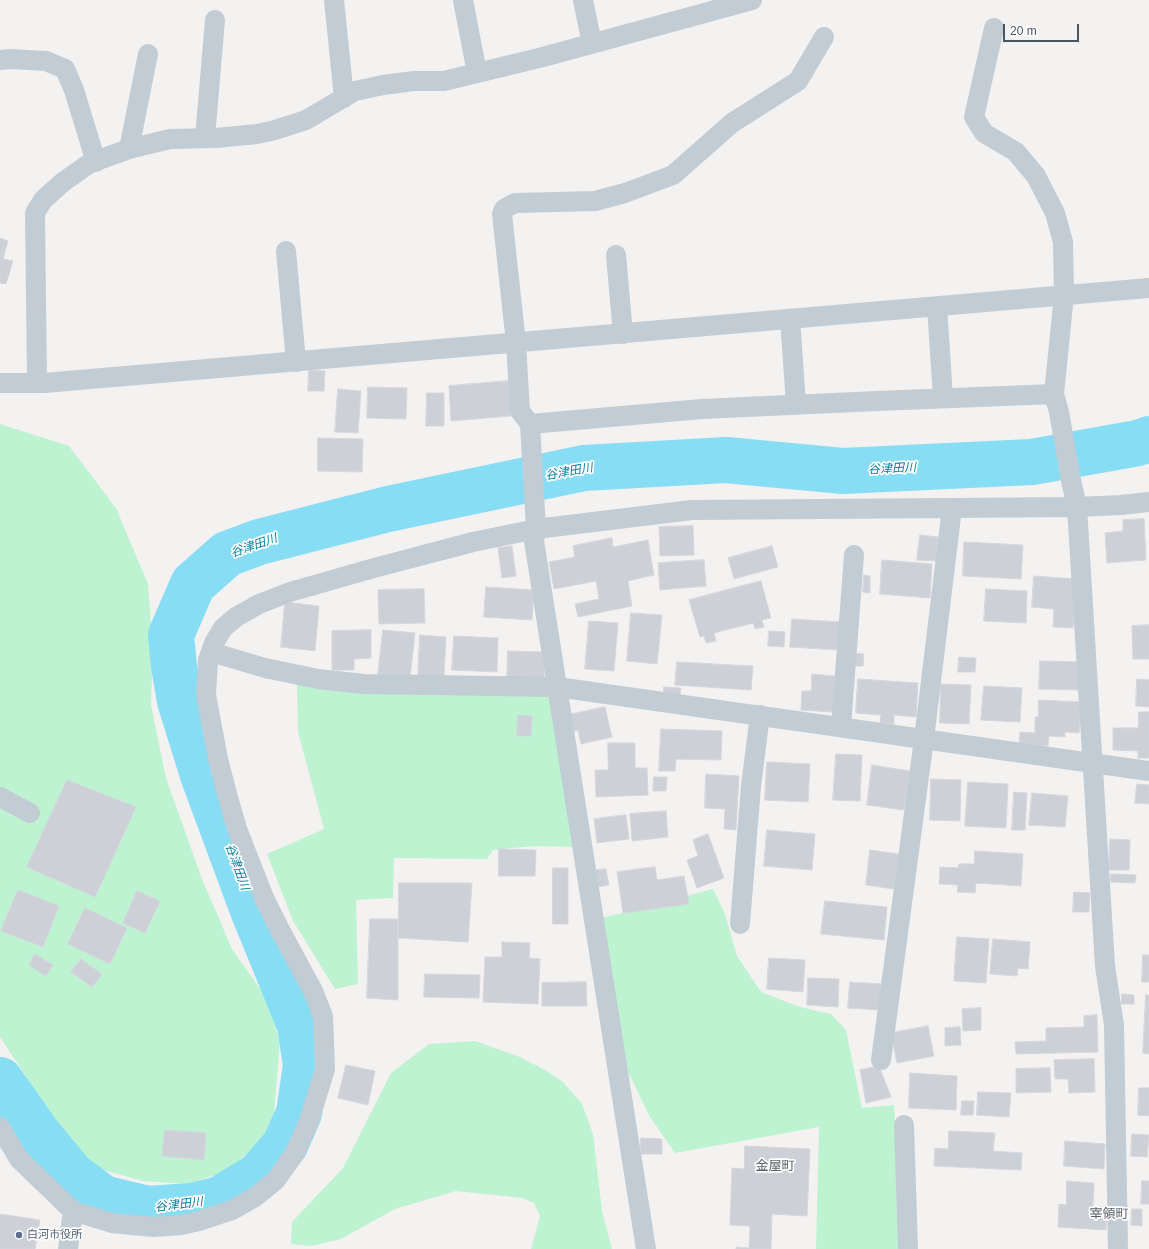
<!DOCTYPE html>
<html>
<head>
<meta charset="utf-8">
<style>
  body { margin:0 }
  #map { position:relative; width:1149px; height:1249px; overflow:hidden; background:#f4f1f1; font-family:Helvetica,sans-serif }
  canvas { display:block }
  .scale { position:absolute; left:1003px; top:24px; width:76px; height:18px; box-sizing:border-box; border:2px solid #475561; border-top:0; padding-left:5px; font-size:12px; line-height:14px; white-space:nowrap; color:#475561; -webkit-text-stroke:3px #fff; paint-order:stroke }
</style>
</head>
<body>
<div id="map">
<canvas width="1149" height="1249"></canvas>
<div class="scale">20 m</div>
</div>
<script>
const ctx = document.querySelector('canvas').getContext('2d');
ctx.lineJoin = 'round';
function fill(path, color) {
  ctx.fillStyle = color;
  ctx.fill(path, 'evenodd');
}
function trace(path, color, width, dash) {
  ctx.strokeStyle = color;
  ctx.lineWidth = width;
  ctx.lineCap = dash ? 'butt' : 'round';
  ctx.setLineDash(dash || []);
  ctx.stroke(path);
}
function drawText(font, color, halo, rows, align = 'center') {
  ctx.font = font + ' Helvetica,"Noto Sans JP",sans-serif';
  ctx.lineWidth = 3.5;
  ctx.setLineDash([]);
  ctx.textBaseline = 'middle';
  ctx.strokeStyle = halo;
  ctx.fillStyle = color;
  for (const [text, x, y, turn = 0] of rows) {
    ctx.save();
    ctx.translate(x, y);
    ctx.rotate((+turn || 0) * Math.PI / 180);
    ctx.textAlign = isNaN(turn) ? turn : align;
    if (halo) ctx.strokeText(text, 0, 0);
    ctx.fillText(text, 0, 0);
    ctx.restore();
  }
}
const green = new Path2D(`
  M0,424L69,446L116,508L148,584L153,649L151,705L166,778L202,879L232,949L268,1000L280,1042L273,1125L256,1145L228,1171L187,1184L143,1181L103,1170L72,1150L49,1123L27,1078L0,1037Z
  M297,681L549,695L576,847L534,846L493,850L487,859L394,858L393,898L356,900L358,984L335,989L293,921L267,854L324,829L298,732Z
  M713,889L725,914L737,956L761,992L800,1007L831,1014L846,1030L862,1108L894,1105L902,1249H816L819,1127L675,1153L650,1117L627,1070L602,918Z
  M475,1041L520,1057L545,1070L563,1082L582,1104L593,1134L602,1211L612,1249H531L540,1216L534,1203L522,1198L456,1191L395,1209L341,1239L311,1246L291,1244L292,1222L343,1168L391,1073L429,1044Z`);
const river = new Path2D(`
  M0,1080L38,1134L72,1175L103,1198L148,1209L191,1206L220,1199L258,1176L285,1145L299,1113L306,1065L300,1025L253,910L203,775L180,701L174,666L171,635L193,584L227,554L259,542L388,509L584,468L726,460L843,471L1032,462L1138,443L1149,439`);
const building = new Path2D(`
  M0,238L8,241L3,259L13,261L6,284L0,283Z
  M309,370L325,371L324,391H308Z
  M508,381L511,416L451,421L449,386Z
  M368,387L407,388L406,419L367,418Z
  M338,389L361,391L358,433L335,432Z
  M427,393H444V426H426Z
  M318,438L363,439L362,472L318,471Z
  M1144,519L1146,560L1107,563L1105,533L1123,531V520Z
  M693,526L694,555L660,556L659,527Z
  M920,535L938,537L936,561L917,560Z
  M612,538L613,547L648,540L654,575L628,581L632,606L578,617L575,604L599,599L596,581L554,589L549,562L575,557L573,546Z
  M964,542L1023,545L1021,579L963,576Z
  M512,546L516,576L502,578L498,548Z
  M772,546L778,567L734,579L728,558Z
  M704,560L706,586L660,590L658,563Z
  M882,560L932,564L930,598L880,594Z
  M864,575L870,576V593L863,592Z
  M1034,576L1076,579L1073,628L1053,627L1054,609L1032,607Z
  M761,581L771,618L762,620L764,627L755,629L753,623L714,633L716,641L706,643L704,636L700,637L689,600Z
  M486,587L534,590L532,620L484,617Z
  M424,589L425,623L379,624L378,590Z
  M986,589L1027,591L1026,623L984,621Z
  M285,602L319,606L315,651L281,647Z
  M631,613L662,615L657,664L627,661Z
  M792,619L840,622L838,650L790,647Z
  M589,621L618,623L614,671L585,669Z
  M1149,625V659H1133L1132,626Z
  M371,630V658L354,659V670H332V631Z
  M383,630L415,633L410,678L378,674Z
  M769,631L785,632L784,647L768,646Z
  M420,635L446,637L444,677L418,676Z
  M454,636L498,638L497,672L452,670Z
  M508,651L544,652V679L507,678Z
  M852,653L864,654L863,666H852Z
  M959,657L976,658L975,672H958Z
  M1040,661L1081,662V690L1039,689Z
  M677,662L753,666L751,690L675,685Z
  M812,674L835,676L833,712L801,710L802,691H811Z
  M858,679L918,683L916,717L894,715V724L880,723L881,715L856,713Z
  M1137,679L1149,680V707L1136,706Z
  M941,684L971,685L969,724L940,723Z
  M984,686L1022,688L1020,722L981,720Z
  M664,687L681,688L680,695L664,694Z
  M1039,700L1081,702L1079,733L1065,732V737L1049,736L1048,746L1019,744L1020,732L1035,733V717H1038Z
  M605,707L612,737L581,744L578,730L572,732L568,715Z
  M1139,712H1149V758H1138V751L1113,750V728H1138Z
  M518,715L532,716L531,736H517Z
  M661,729L722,731L721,760L676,759L675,771H659Z
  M608,743H635V768H647L648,795L596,797L595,770H608Z
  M836,754L862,755L860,801L833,800Z
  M767,762L810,764L808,802L765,800Z
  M872,765L910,771L904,810L867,805Z
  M706,774L739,776L736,830L724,829L725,809L705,808Z
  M654,777H667L666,791H653Z
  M931,779L961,780L960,821L930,820Z
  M67,780L136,807L95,897L27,867Z
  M968,782L1008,784L1006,828L965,826Z
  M1137,784L1149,785V804L1135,803Z
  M1014,792L1027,793L1025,830H1012Z
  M1032,793L1068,796L1065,827L1029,825Z
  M666,811L668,837L632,841L630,814Z
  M626,815L629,839L597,843L594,819Z
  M767,830L815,834L812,870L764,866Z
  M708,834L724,878L697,888L687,860L698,856L693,840Z
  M1110,839L1130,840L1129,870H1109Z
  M499,849L536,850L535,876H499Z
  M870,850L899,854L894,889L866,885Z
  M975,851L1023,854L1021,886L976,883L975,893L957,892L958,885L939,884L940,867L958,868L959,864H974Z
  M655,867L657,880L684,876L689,904L623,913L617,872Z
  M553,868H568V924H553Z
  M606,869L609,885L598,887L596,870Z
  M1111,874L1136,875L1135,883L1111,882Z
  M399,883H472L468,942L399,938Z
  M18,890L59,906L43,947L1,931Z
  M137,891L160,901L145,933L123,923Z
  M1074,892L1090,893L1089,912H1073Z
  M825,901L887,907L884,940L821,934Z
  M85,908L127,928L110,964L68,944Z
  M370,919H398V1000L367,998Z
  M957,937L989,939L986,983L954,981Z
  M993,939L1030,942L1028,969L1018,968L1017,976L990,974Z
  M502,942L530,943L529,958L540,959L538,1004L483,1002L485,957H502Z
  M35,954L53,965L46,976L29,965Z
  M1143,955H1149V982H1142Z
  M769,958L805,960L803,992L767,989Z
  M81,959L102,974L92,987L71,972Z
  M425,974L480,975L479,998L424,997Z
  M808,978L839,979L838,1007L807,1005Z
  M586,982L587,1006H542V983Z
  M850,982L881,984L880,1010L848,1008Z
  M1122,994L1134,995V1004H1122Z
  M1146,995H1149V1054L1143,1053Z
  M981,1008V1030L963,1031L962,1009Z
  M1097,1015L1098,1052L1016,1054L1015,1042L1046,1041V1028L1084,1027V1016Z
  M928,1026L934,1056L897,1063L891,1033Z
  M960,1027L961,1045L945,1046V1028Z
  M1094,1059L1095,1092L1069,1093L1068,1079H1055L1054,1060Z
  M346,1065L375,1071L368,1105L338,1098Z
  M879,1066L891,1097L866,1103L860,1070Z
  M1050,1068L1051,1092L1016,1093V1069Z
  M910,1073L957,1076L956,1110L909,1108Z
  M1139,1088H1149V1116L1138,1115Z
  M978,1092L1011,1093L1009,1117L977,1115Z
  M962,1101H974L973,1115H961Z
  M165,1130L206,1133L204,1160L162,1156Z
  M949,1131L995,1133L993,1151L1022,1153L1021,1170L934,1166L935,1148L948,1149Z
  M1132,1134L1149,1135L1147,1157L1131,1156Z
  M641,1138L662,1139V1154H641Z
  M1065,1141L1105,1144L1104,1169L1064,1166Z
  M745,1146L810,1149L807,1216L772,1214L771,1249H736V1247L749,1248L750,1226L730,1225L732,1168L744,1169Z
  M1067,1181L1094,1183L1093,1206L1107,1207L1106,1230L1058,1227L1059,1204L1066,1205Z
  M1142,1181H1149V1204H1141Z
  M1132,1209H1142V1226L1131,1225Z
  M0,1214L40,1220L35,1249H0Z`);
const minor = new Path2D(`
  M334,0L344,98
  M463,0L477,73
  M583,0L592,44
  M994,28L974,117L984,133L1016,152L1036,176L1055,213L1063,242L1064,295L1054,394L1059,412L1071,480L1077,507L1105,966L1114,1025L1118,1249
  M0,60L10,59L46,61L65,69L74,90L96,162
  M205,138L215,20
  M129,149L148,54
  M286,251L296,362
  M616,255L623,334
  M937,306L943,398
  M790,319L796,404
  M0,383H44L1149,288
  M37,383L35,213L43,200L63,182L90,163L129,149L170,139L216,138L257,134L275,130L306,120L355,91L383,85L414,81H444L543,57L752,0
  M530,424L702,409L877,401L1054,394
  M211,652L265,668L318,679L364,684L557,687L1149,771
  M841,727L854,555
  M0,797L30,813
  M740,924L751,786L760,715
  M881,1060L924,739L952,508
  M904,1125L908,1249
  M0,1127L19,1159L73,1211L112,1223L154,1227L181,1225L199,1221L232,1210L255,1197L275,1181L295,1153L309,1121L325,1069L323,1016L313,991L279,928L264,898L237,829L227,794L218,759L206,695L208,660L214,643L223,628L236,617L259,604L290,592L374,568L473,542L536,529L692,510L1077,507L1121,505L1149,502
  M68,1249L73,1211
  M646,1249L534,541L536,529L530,424L520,411L516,343L502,214L504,209L515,203L595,201L625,193L673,175L732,123L798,81L824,37`);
const markers = [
  [19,1235,4,"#5c6f8a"]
];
const serviceNames = [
  ["白河市役所",27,1235]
];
const waterNames = [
  ["谷津田川",892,469,-3],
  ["谷津田川",569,472,-10],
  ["谷津田川",254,546,-19],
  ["谷津田川",237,867,70],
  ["谷津田川",179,1205,-7]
];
const quarterNames = [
  ["金屋町",775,1166],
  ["宰領町",1109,1214]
];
fill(green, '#bef3d2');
trace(river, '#87ddf4', 46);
fill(building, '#cdd0d6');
trace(building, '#d5d7dd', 1);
trace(minor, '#c1ccd4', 20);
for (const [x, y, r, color] of markers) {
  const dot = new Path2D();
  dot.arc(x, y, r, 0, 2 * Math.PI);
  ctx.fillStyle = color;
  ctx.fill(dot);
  trace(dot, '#fff', 1.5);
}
drawText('11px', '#4e5e75', '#fff', serviceNames, 'left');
drawText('italic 12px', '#0380a2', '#fff', waterNames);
drawText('13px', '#5d6167', '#fff', quarterNames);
</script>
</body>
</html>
